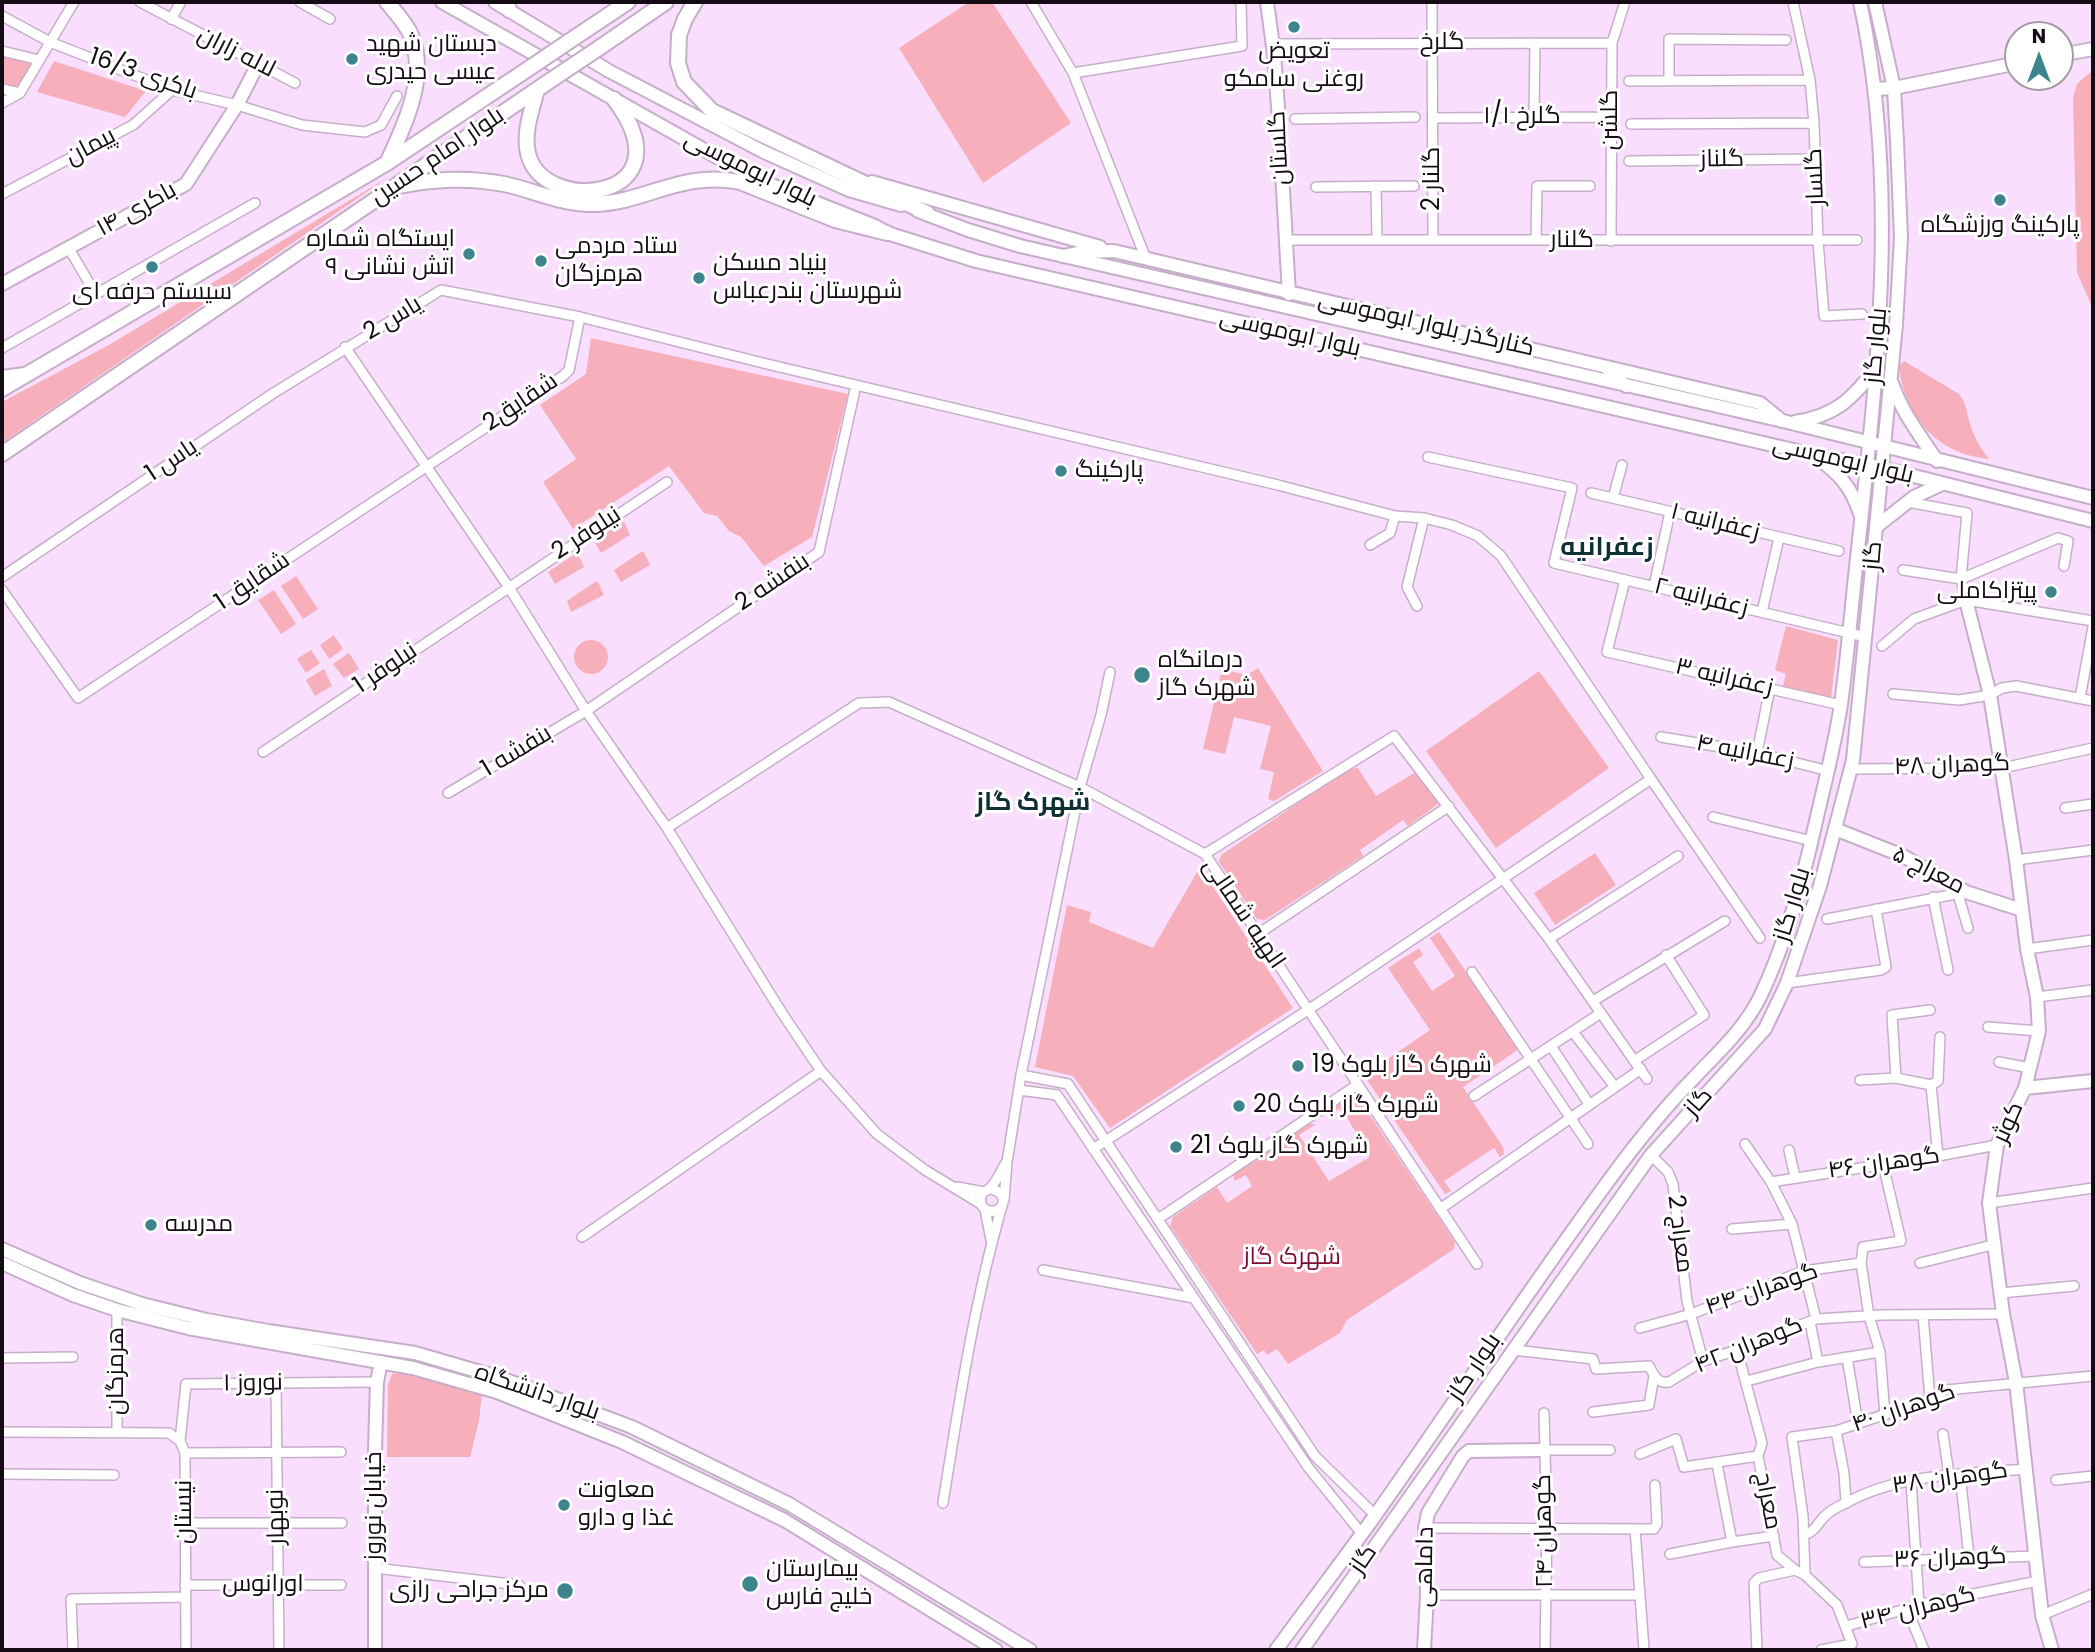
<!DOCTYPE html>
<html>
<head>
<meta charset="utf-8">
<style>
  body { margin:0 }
  #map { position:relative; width:2095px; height:1652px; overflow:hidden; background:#f9dffd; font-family:Poppins,sans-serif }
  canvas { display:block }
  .frame { position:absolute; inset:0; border:4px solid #140b15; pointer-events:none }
  .north { position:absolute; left:2004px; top:21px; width:70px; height:70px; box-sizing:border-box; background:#fff; border:2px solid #a19da1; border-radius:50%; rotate:0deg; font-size:19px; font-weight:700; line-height:28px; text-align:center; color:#140b15 }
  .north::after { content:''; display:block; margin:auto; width:24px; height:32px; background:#3d848c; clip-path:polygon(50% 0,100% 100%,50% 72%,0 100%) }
</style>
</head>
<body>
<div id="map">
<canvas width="2095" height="1652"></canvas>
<div class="frame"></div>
<div class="north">N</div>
</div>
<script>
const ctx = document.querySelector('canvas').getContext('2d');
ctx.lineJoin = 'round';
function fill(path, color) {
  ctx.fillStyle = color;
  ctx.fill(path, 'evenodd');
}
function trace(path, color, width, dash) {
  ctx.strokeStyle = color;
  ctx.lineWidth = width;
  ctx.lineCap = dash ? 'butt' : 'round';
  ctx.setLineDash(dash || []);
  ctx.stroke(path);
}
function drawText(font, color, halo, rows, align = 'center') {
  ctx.font = font + ' Poppins,Cairo,sans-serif';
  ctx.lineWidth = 6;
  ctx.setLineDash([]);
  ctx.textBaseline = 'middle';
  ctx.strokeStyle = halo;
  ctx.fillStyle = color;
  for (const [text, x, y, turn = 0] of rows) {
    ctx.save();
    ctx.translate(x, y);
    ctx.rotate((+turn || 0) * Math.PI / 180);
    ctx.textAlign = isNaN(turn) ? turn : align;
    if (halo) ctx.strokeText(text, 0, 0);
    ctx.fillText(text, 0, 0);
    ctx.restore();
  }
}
const green = new Path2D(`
  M969,2H992L1071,123L983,183L899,48Z
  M2,53L35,61L16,88L2,84Z
  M54,61L146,91L125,117L37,92Z
  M2093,70V309L2077,273L2073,97L2077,84Z
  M390,176L22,429L2,443V402L109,345Z
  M591,338L848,394L812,537L764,566L741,537L729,531L717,516L704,513L669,466L573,529L543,482L576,459L540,405L586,374Z
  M1904,361L1959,394C1967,404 1967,415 1971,427C1975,439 1981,449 1989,459C1937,454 1904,417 1899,366Z
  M621,522H624L630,535L601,553L594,541Z
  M641,552H644L650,565L621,582L614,570Z
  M575,554H578L584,567L555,584L548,572Z
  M296,576L318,609L303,619L281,586Z
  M595,582H598L604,595L571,612L567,601Z
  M274,590L296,624L281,634L258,600Z
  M1786,626L1838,640L1831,698L1783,686L1786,674L1775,670Z
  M334,635L343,649L329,659L320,645Z
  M574 657a17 17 0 1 1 34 0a17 17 0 1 1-34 0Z
  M311,650L320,663L306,673L297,659Z
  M349,653L359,669L344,678L333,664Z
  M1258,668L1323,771L1274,801L1268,799L1274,772L1260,769L1271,726L1234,717L1225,754L1203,749L1222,669L1247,675Z
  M324,669L332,686L315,696L306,680Z
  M1539,671L1609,768L1496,848L1426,751Z
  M1350,768H1358L1376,796L1416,772L1437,799V805L1408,826L1403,820L1360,850L1363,856L1265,920L1257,919L1219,862L1221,855Z
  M1595,853L1616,885L1555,925L1534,893Z
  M1200,867L1293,1008L1110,1128L1073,1076L1035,1067L1067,905L1091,912L1089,922L1153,948Z
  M1439,932L1519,1049L1463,1087L1503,1147L1504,1154L1500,1157L1494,1148L1444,1181L1451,1191L1445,1194L1367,1080V1073L1430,1030L1388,968L1419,948L1423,955L1413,962L1432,991L1455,976L1430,938Z
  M1357,1096L1455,1242L1454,1249L1347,1320L1340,1333L1288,1364L1277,1349L1267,1355L1264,1350L1257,1354L1170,1226L1173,1217L1217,1187L1227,1203L1252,1186L1246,1175L1235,1181L1233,1175L1308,1124H1316L1299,1135L1329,1181L1370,1157L1345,1114L1339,1109L1332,1112L1335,1106Z
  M401,1373L482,1393L479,1421L470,1457H387L388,1385L392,1374Z`);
const minor = new Path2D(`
  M140,2L295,83
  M300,2L330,19
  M1031,2L1073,73
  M1432,2L1433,240
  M1793,2L1810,80L1814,123L1818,241L1824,316L1862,314
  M2,16L50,42L172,90L237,105L302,125L365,132L381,125L397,96
  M171,19L181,2
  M1273,44L1612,43
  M2,51L39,60
  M1669,80V39L1786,40
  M1629,81L1810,80
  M2,89L20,93
  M2,103L20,93L74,2
  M1534,117L1535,43
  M1433,118L1612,117
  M1295,119L1415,117
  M1631,124L1814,123
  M1629,161L1816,159
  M1376,186L1377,240
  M1316,187L1414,186
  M2,194L133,125L172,90
  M1288,240H1857
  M1536,240L1537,186H1590
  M1611,241L1612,43L1625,2
  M68,247L95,293
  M1146,259L1073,73L1242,46L1241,2
  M345,347L508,586L586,711L667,828L782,1013L821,1071L877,1134L925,1170L981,1204
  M2,348L255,203
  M1428,457L1572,488L1554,563L1866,637
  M1591,493L1839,551
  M1613,498L1622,465
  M1913,503L1967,513L1961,579L1966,600
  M1370,545L1390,533L1395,516
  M1903,570L1961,579L2058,538L2068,541L2064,566
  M2,577L272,394L441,290L580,317L767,364L1278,485L1395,516L1424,518L1452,525L1478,536L1501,556L1651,779
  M1625,580L1607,652L1841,705
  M1654,586L1670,512
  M2,590L78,698L563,376L569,370L580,317
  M1417,606L1407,587L1424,518
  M1762,612L1779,538
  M1882,646L1914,619L1966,600L2093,621
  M1893,694L1959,700L1990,695L2002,688L2016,686L2093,701
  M2080,698L2093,627
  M1661,737L1757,753L1829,771
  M263,752L667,482
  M1757,753L1770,688
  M1850,769L2003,768L2093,748
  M448,793L586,711L819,552L856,385
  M2065,808L2093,804
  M1713,817L1812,841
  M667,828L859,703L889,702L1080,787L1101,715L1110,672
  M1205,854L1394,736L1549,939L1647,1079
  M2016,860L2093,850
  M1958,894L1968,928
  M1933,897L1948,970
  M1827,919L1966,892
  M1258,934L1449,806
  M1549,939L1678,856
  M2027,949L2093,940
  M1472,972L1588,1144
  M1787,983L1881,970L1886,967L1876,909
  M2037,997L2093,990
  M1593,1001L1725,921
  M1988,1027L2039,1031
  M1573,1032L1615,1087
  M1551,1046L1589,1104
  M1634,1061L1704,1015L1666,955
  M1999,1062L2030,1068
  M1021,1075L1068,1084L1315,1456L1375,1515
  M1896,1078L1892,1015L1930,1010
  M1860,1080L1896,1078L1931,1085
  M1019,1090L1057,1095L1308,1467L1362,1534
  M1474,1096L1601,1013
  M1745,1144L1771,1182L1792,1224L1816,1319
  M1093,1149L1308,1010L1651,779L1760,938
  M1789,1150L1795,1177
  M1651,1155L1668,1172L1673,1184L1687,1301L1703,1361
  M1938,1156L1931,1085L1938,1081L1940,1037
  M1771,1182L1938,1156L1997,1145
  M957,1187L984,1192
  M990,1189C1009,1191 1006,1213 990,1211C982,1210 978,1201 982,1194C985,1190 988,1191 991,1187C997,1181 1001,1171 1006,1163
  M1004,1200L1007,1162L1021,1075L1080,787L1205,854L1477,1264
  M1989,1203L2093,1188
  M985,1209L991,1240
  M1440,1209L1641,1069
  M1158,1219L1357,1085
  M1732,1229L1792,1224
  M582,1237L821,1071
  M1920,1263L1996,1244
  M1043,1270L1194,1298
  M2001,1293L2074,1286
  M117,1310V1432
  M1923,1315L1930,1399
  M1640,1328L1691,1314L1804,1271L1861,1263L1863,1247L1901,1241L1883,1164
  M1514,1350L1593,1359L1596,1369L1649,1366C1654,1375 1657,1384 1669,1382L1703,1361L1737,1350L1816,1319L1881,1315L2003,1314
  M1737,1350L1762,1443L1758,1456L1777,1555L1795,1570L1805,1575L1837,1605L1852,1644L1821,1650
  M1880,1352L1885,1415
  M1847,1357L1858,1424
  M2,1358L73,1357
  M1818,1362L1880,1352L1869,1316L1861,1263
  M1747,1381L1818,1362L1810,1322
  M276,1383L279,1650
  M1593,1412L1649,1405L1654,1376
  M1544,1413L1547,1529L1545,1650
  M1836,1431L1844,1473L1846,1502
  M2,1432L169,1433L180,1441L185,1453L186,1650
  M1943,1434L1949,1475
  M180,1441L186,1384L377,1382
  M1544,1450H1610
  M185,1453L341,1452
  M1640,1454L1676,1439L1684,1467L1758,1456
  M2,1474L114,1475
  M1960,1474L1969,1557
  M2056,1480L2093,1476
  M1911,1481L1919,1605
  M943,1503C959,1403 974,1303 1002,1206
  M185,1523H342
  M1425,1528L1654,1529L1657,1524L1655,1485
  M1635,1529L1640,1595
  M1804,1535C1815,1531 1816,1526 1823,1518C1828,1512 1839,1506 1846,1503C1899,1473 1968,1474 2027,1469
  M1732,1542L1774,1536
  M1670,1554L1732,1542L1717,1464
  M1864,1562L2036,1556
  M375,1568L519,1585
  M1805,1575L1803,1516L1792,1437L1836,1431L1930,1399L1946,1390L2093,1376
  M185,1585H341
  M1427,1595H1640L1644,1650
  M1907,1609L1924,1650
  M2042,1615L2093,1594
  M1847,1626L1919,1605L2038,1581
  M73,1650L71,1599L185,1597
  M1757,1650L1754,1583L1759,1578L1795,1570`);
const tertiary = new Path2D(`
  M1267,2L1274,54L1279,120L1289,294
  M2060,55L2093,49
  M1876,89L1894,88L2018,63
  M872,182L1100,247
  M1063,256L1082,252L1114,251L1760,403L1782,421
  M2,284L186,184L237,105L258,64
  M2,377L25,374
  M1966,600L1990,695L2016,860L2027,949L2037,997L2039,1031L2025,1088L1997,1145L1989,1203L2003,1314L2016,1382L2042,1615L2052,1650
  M1835,829L1903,856L1966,892L2022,910
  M2025,1088L2093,1081
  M375,1650V1449L377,1382L381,1362
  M1424,1650L1427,1595L1425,1528L1428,1513L1463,1456L1469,1451L1544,1450`);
const secondary = new Path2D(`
  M442,2L722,160L774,186L875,226L887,233L976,261L1811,454L1882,468L2093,521
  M495,2L609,71L764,152L849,190L901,205
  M918,211L968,230L1020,246L1783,421L2093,498
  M1480,338L1502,356
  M1607,368L1626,386
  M1892,383C1902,413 1920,435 1937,461
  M1795,422C1834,416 1850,401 1874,371
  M1817,458C1839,473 1852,488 1860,514
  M1876,527L1914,497L1942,484
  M2,1249L80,1283L142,1304L207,1320L268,1331L415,1353L501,1378L632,1427L789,1504L1030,1650
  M2,1263L73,1295L117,1310L188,1328L413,1368L497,1392L622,1442L784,1520L996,1650
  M1276,1650C1308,1606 1342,1562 1374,1517C1457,1400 1535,1279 1621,1164C1643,1135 1666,1106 1692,1080C1718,1052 1744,1030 1761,995C1787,940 1803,880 1816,821C1825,782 1835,744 1841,704C1848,653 1852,601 1858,549C1878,367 1899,183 1860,2
  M1302,1650L1651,1155L1765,1029L1787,983L1820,886L1853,760L1896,325L1901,238L1897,141L1894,88L1875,2`);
const primary = new Path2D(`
  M387,2C395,12 404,21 410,33C429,74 405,125 388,161
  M507,2L509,10
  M695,2L685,19L679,35L678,63L684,82L712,111L927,213
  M577,36L628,2
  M599,48L666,2
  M537,90C532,109 523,133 528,153C541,216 692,202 614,99
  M398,186C435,179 467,177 504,184C533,190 563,205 593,204C647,203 680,170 740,182L835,220L887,233
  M2,389L387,163L531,67
  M2,454L548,82`);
const primaryBridge = new Path2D(`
  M531,67L577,36
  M548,82L599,48`);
const markers = [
  [1294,27,7,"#3d848c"],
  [352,59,7,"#3d848c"],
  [2000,200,7,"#3d848c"],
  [469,254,7,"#3d848c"],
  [541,261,7,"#3d848c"],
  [152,267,7,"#3d848c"],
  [699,278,7,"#3d848c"],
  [1061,471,7,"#3d848c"],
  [2051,592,7,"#3d848c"],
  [1142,675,9,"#3d848c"],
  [1298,1066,7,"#3d848c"],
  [1239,1106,7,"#3d848c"],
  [1176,1147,7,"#3d848c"],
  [151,1225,7,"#3d848c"],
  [564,1505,7,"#3d848c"],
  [750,1584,9,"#3d848c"],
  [565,1591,9,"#3d848c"]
];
const streetNames = [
  ["گلرخ",1442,43],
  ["لاله زاران",236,53,27],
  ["باکری 16/3",143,75,19],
  ["گلرخ ۱/۱",1522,117],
  ["گلشن",1611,120,-90],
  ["پیمان",91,147,-28],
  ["گلستان",1280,148,-93],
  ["بلوار امام حسین",438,157,-34],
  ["گلناز",1722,160,-1],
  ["بلوار ابوموسی",750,170,26],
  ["گلسار",1816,177,-92],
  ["گلنار 2",1433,179,-90],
  ["باکری ۱۴",137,210,-29],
  ["گلنار",1572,241],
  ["یاس 2",393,319,-31],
  ["کنارگذر بلوار ابوموسی",1426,325,13],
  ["بلوار ابوموسی",1290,334,13],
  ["بلوار گاز",1877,346,-85],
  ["شقایق2",521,403,-34],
  ["یاس 1",172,461,-34],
  ["بلوار ابوموسی",1843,461,13],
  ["زعفرانیه ۱",1715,523,14],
  ["نیلوفر 2",587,534,-33],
  ["گاز",1874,556,-85],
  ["شقایق 1",253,582,-34],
  ["بنفشه 2",773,583,-34],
  ["زعفرانیه ۲",1701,598,14],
  ["نیلوفر 1",386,669,-34],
  ["زعفرانیه ۳",1724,678,13],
  ["بنفشه 1",517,752,-31],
  ["زعفرانیه ۴",1745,753,11],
  ["گوهران ۴۸",1952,766,-2],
  ["معراج ۵",1928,871,27],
  ["بلوار گاز",1793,905,-73],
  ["الهیه شمالی",1243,914,56],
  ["گاز",1699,1103,-48],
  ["کوثر",2009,1123,-66],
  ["گوهران ۴۶",1884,1164,-8],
  ["معراج 2",1679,1234,83],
  ["گوهران ۴۴",1762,1290,-19],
  ["گوهران ۴۲",1749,1346,-22],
  ["بلوار گاز",1475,1368,-56],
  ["هرمزگان",117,1371,-90],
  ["نوروز ۱",253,1384,-1],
  ["بلوار دانشگاه",537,1393,19],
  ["گوهران ۴۰",1904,1409,-19],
  ["گوهران ۳۸",1950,1479,-8],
  ["معراج",1767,1501,79],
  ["خیابان نوروز",375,1506,-90],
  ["نیستان",185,1512,-90],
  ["نوبهار",277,1517,-91],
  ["گوهران ۲۴",1545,1531,-91],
  ["گوهران ۳۶",1950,1559,-2],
  ["گاز",1364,1560,-55],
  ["داماهی",1426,1567,-89],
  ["اورانوس",263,1585],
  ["گوهران ۳۴",1918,1609,-14]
];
const poiNames = [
  ["دبستان شهید",366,45],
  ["عیسی حیدری",366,73],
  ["تعویض",1294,52,"center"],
  ["روغنی سامکو",1294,80,"center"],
  ["پارکینگ ورزشگاه",2000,226,"center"],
  ["ایستگاه شماره",455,240,"right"],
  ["۹ اتش نشانی",455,268,"right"],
  ["ستاد مردمی",555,247],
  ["هرمزگان",555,275],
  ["بنیاد مسکن",713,264],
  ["شهرستان بندرعباس",713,292],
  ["سیستم حرفه ای",152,293,"center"],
  ["پارکینگ",1075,471],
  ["پیتزاکاملی",2037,592,"right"],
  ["درمانگاه",1158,661],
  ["شهرک گاز",1158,689],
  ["شهرک گاز بلوک 19",1312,1066],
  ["شهرک گاز بلوک 20",1253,1106],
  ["شهرک گاز بلوک 21",1190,1147],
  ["مدرسه",165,1225],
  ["معاونت",578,1491],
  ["غذا و دارو",578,1519],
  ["بیمارستان",766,1570],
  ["خلیج فارس",766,1598],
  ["مرکز جراحی رازی",549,1591,"right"]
];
const parkNames = [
  ["شهرک گاز",1292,1258]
];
const neighbourhoodNames = [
  ["زعفرانیه",1607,548],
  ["شهرک گاز",1033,803]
];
fill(green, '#f6afbb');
trace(minor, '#c6aeca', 12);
trace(tertiary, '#c6aeca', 16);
trace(secondary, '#c6aeca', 16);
trace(primary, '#c6aeca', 18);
trace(minor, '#fff', 9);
trace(tertiary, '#fff', 12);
trace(secondary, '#fff', 12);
trace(primary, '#fff', 14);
trace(primaryBridge, '#c6aeca', 18, []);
trace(primaryBridge, '#fff', 14);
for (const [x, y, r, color] of markers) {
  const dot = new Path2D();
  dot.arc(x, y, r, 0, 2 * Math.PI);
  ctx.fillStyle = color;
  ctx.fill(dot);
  trace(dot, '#fff', 2.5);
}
drawText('24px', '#140b15', '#fff', streetNames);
drawText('24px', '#140b15', '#fff', poiNames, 'left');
drawText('24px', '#7f0a36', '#fff', parkNames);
drawText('bold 26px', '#0f3135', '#fff', neighbourhoodNames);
</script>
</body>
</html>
